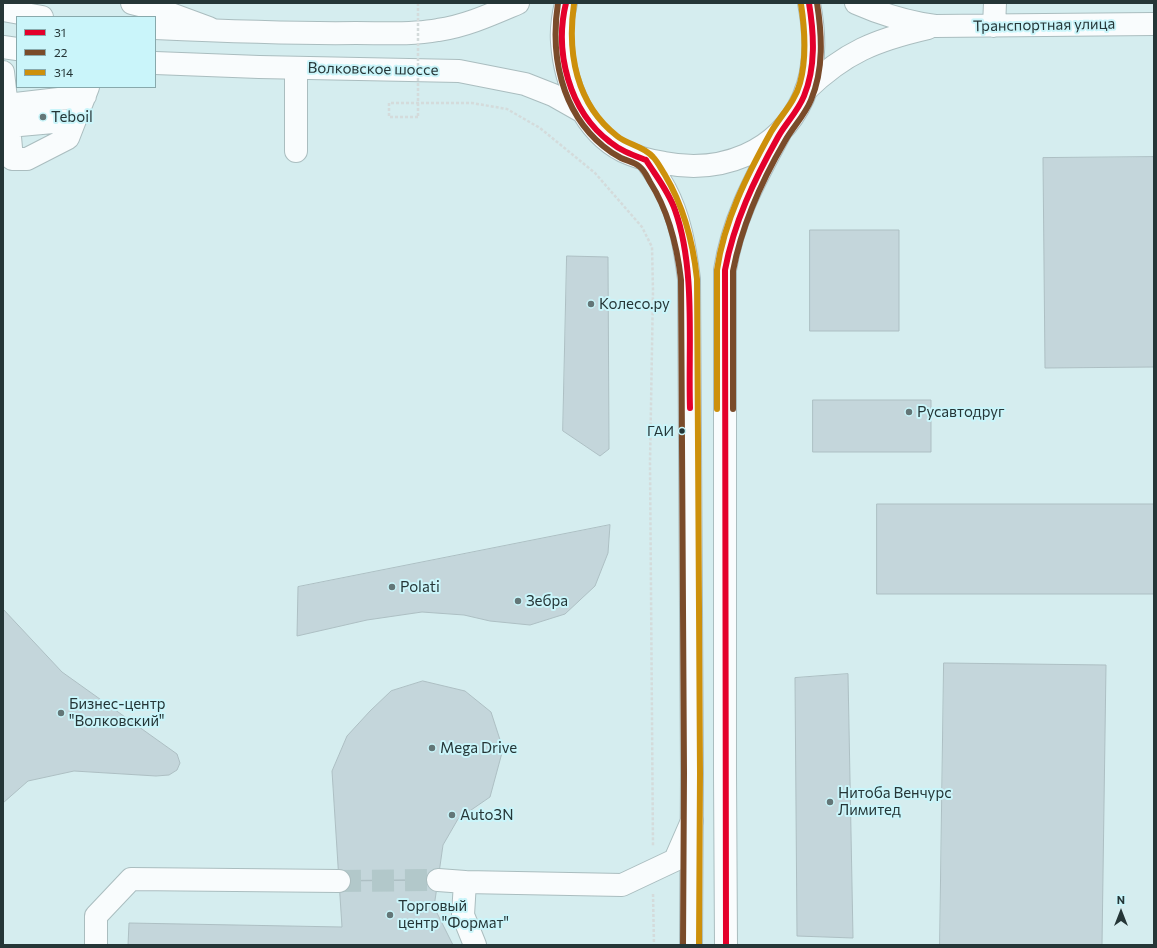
<!DOCTYPE html>
<html>
<head>
<meta charset="utf-8">
<style>
  body { margin:0 }
  #map { position:relative; width:1157px; height:948px; overflow:hidden; background:#d5edef; font-family:Commissioner,sans-serif }
  canvas { display:block }
  .frame { position:absolute; inset:0; border:4px solid #253637; pointer-events:none }
  .legend { position:absolute; left:16px; top:16px; width:140px; height:72px; box-sizing:border-box; background:#caf5fa; border:1px solid #88a9ac; margin:0; padding:5px 7px; list-style:none; font-size:12px; color:#253637 }
  .legend li { display:flex; align-items:center; gap:8px; height:20px }
  .legend b { width:20px; border:1px solid #88a9ac }
  .north { position:absolute; left:1101px; top:892px; width:40px; height:40px; -webkit-text-stroke:3px #caf5fa; paint-order:stroke; rotate:0deg; font-size:11px; font-weight:700; line-height:16px; text-align:center; color:#253637 }
  .north::after { content:''; display:block; margin:auto; width:14px; height:18px; background:#253637; clip-path:polygon(50% 0,100% 100%,50% 72%,0 100%) }
</style>
</head>
<body>
<div id="map">
<canvas width="1157" height="948"></canvas>
<div class="frame"></div>
<ul class="legend">
<li><b style="height:5px;background:#e4002b"></b>31</li>
<li><b style="height:5px;background:#7a4b2a"></b>22</li>
<li><b style="height:5px;background:#cd900b"></b>314</li>
</ul>
<div class="north">N</div>
</div>
<script>
const ctx = document.querySelector('canvas').getContext('2d');
ctx.lineJoin = 'round';
function fill(path, color) {
  ctx.fillStyle = color;
  ctx.fill(path, 'evenodd');
}
function trace(path, color, width, dash) {
  ctx.strokeStyle = color;
  ctx.lineWidth = width;
  ctx.lineCap = dash ? 'butt' : 'round';
  ctx.setLineDash(dash || []);
  ctx.stroke(path);
}
function drawText(font, color, halo, rows, align = 'center') {
  ctx.font = font + ' Commissioner,sans-serif';
  ctx.lineWidth = 4;
  ctx.setLineDash([]);
  ctx.textBaseline = 'middle';
  ctx.strokeStyle = halo;
  ctx.fillStyle = color;
  for (const [text, x, y, turn = 0] of rows) {
    ctx.save();
    ctx.translate(x, y);
    ctx.rotate((+turn || 0) * Math.PI / 180);
    ctx.textAlign = isNaN(turn) ? turn : align;
    if (halo) ctx.strokeText(text, 0, 0);
    ctx.fillText(text, 0, 0);
    ctx.restore();
  }
}
const building = new Path2D(`
  M1154,157V367L1045,368L1043,158Z
  M810,230H899V331H810Z
  M567,256L608,257L609,449L600,456L563,431Z
  M813,400H931V452H813Z
  M877,504H1154V594H877Z
  M610,525L608,553L595,586L565,614L530,625L490,621L464,615L422,612L367,620L297,636L298,587Z
  M3,609L62,672L177,754L180,763L177,770L169,775L156,776L74,771L28,781L3,803Z
  M944,663L1106,665L1102,945H940Z
  M848,674L853,938L797,936L795,678Z
  M423,681L465,691L491,712L503,749L490,797L458,819L443,845L438,880L339,881L332,771L347,736L370,711L391,691Z
  M438,880L434,907L453,945H128L129,923L342,927L339,881Z`);
const minorTunnel = new Path2D(`
  M339,881L438,880`);
const path = new Path2D(`
  M418,117H389V103H472L507,109L540,128L595,173L642,227L652,247L653,291L650,463L653,847
  M653,894L654,945`);
const minor = new Path2D(`
  M132,3L160,10L209,28
  M856,3C883,15 906,22 935,26L1154,24
  M994,26L995,3
  M296,68V151
  M3,72L9,126L75,120L88,87
  M806,90C845,52 876,40 928,28
  M7,105L85,96
  M9,126L12,159H27L68,138L75,120
  M438,880L465,882
  M96,945V916L131,879L339,881
  M475,945L463,915L465,882L622,885L675,860L692,821`);
const major = new Path2D(`
  M566,3C563,16 561,29 562,42C565,84 584,131 623,151C636,157 650,161 664,163C721,174 778,153 803,98C816,69 815,34 809,3
  M3,10L42,17
  M155,28C222,31 289,34 356,33C383,33 411,35 438,30C466,26 492,14 518,3
  M3,47L17,49
  M155,63L259,67L459,71L525,84L553,95L583,112
  M646,160C652,169 660,179 665,189C680,217 685,248 689,279L692,773L691,945
  M726,945L725,775V270C733,218 756,178 780,133`);
const pathBridge = new Path2D(`
  M418,3V117`);
const bus1 = new Path2D(`
  M566,3C554,52 569,111 610,142C621,151 633,155 646,160
  M646,160C656,176 669,192 675,210C696,269 688,346 690,408
  M726,945L725,270C734,222 754,180 778,137C786,123 798,111 804,96C816,67 814,34 809,3`);
const bus2 = new Path2D(`
  M558,3C550,55 561,111 603,146C609,151 615,155 621,158C627,161 635,162 640,167C645,171 647,177 650,182C669,212 677,245 681,280L684,773L683,945
  M733,409V271C742,224 761,182 785,141C793,127 805,115 811,100C824,69 822,35 817,3`);
const bus3 = new Path2D(`
  M574,4C567,53 576,104 617,136C628,145 644,146 653,157C658,162 661,169 665,175C684,207 693,242 697,279L700,773L699,945
  M717,409V270C724,221 747,175 771,132C781,115 795,102 800,83C807,57 805,30 801,4`);
const markers = [
  [43,117,4,"#637677"],
  [591,304,4,"#637677"],
  [909,412,4,"#637677"],
  [682,431,3.5,"#253637"],
  [392,587,4,"#637677"],
  [518,601,4,"#637677"],
  [61,713,4,"#637677"],
  [432,748,4,"#637677"],
  [830,802,4,"#637677"],
  [452,815,4,"#637677"],
  [390,915,4,"#637677"]
];
const busNames = [
  ["ГАИ",674,431]
];
const streetNames = [
  ["Транспортная улица",1044,25,-1],
  ["Волковское шоссе",373,69,1]
];
const poiNames = [
  ["Teboil",51,117],
  ["Колесо.ру",599,304],
  ["Русавтодруг",917,412],
  ["Polati",400,587],
  ["Зебра",526,601],
  ["Бизнес-центр",69,704],
  ["\"Волковский\"",69,721],
  ["Mega Drive",440,748],
  ["Нитоба Венчурс",838,793],
  ["Лимитед",838,810],
  ["Auto3N",460,815],
  ["Торговый",398,906],
  ["центр \"Формат\"",398,923]
];
fill(building, '#c4d6db');
trace(building, '#adbfc3', 1);
trace(minorTunnel, '#b2c8ca', 22, [22, 11]);
trace(minor, '#aabdbf', 24);
trace(major, '#aabdbf', 24);
trace(path, '#d4dbdb', 2.5, [3, 2]);
trace(minor, '#f9fcfd', 22);
trace(major, '#f9fcfd', 22);
trace(pathBridge, '#d4dbdb', 2.5, [3, 2]);
trace(bus1, '#e4002b', 6);
trace(bus2, '#7a4b2a', 6);
trace(bus3, '#cd900b', 6);
for (const [x, y, r, color] of markers) {
  const dot = new Path2D();
  dot.arc(x, y, r, 0, 2 * Math.PI);
  ctx.fillStyle = color;
  ctx.fill(dot);
  trace(dot, '#caf5fa', 1.5);
}
drawText('14px', '#253637', '#caf5fa', busNames, 'right');
drawText('15px', '#253637', '#caf5fa', streetNames);
drawText('15px', '#253637', '#caf5fa', poiNames, 'left');
</script>
</body>
</html>
